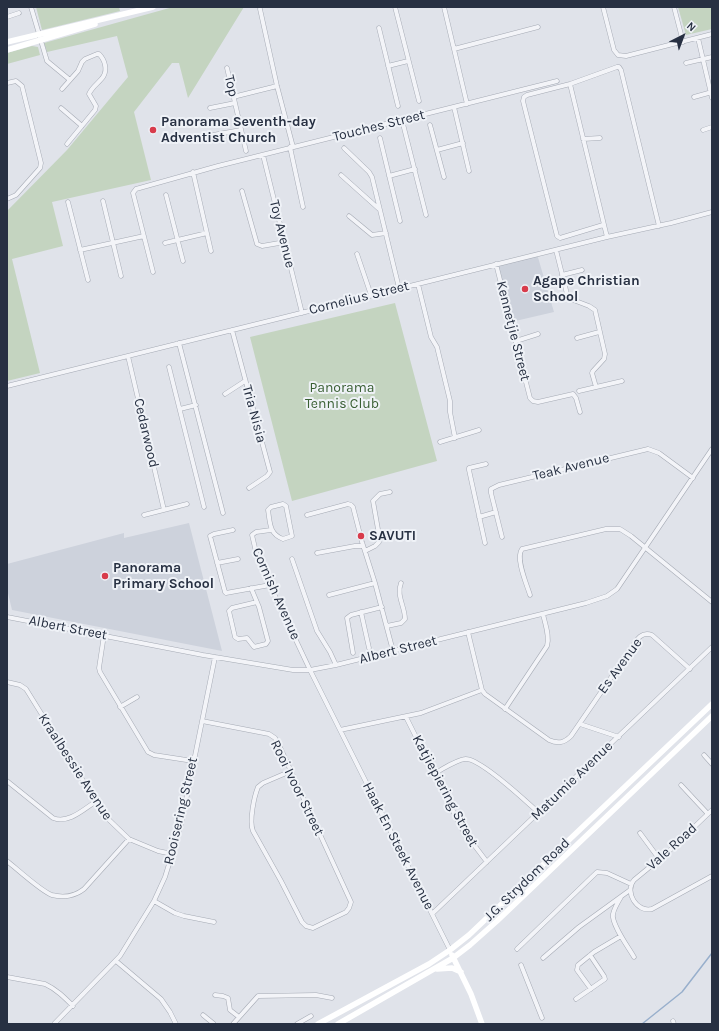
<!DOCTYPE html>
<html>
<head>
<meta charset="utf-8">
<style>
  body { margin:0 }
  #map { position:relative; width:719px; height:1031px; overflow:hidden; background:#e0e3ea; font-family:Karla,sans-serif }
  canvas { display:block }
  .frame { position:absolute; inset:0; border:8px solid #273042; pointer-events:none }
  .north { position:absolute; left:663px; top:16px; width:40px; height:40px; -webkit-text-stroke:3px #eff2f7; paint-order:stroke; rotate:42deg; font-size:11px; font-weight:700; line-height:16px; text-align:center; color:#273042 }
  .north::after { content:''; display:block; margin:auto; width:14px; height:18px; background:#273042; clip-path:polygon(50% 0,100% 100%,50% 72%,0 100%) }
</style>
</head>
<body>
<div id="map">
<canvas width="719" height="1031"></canvas>
<div class="frame"></div>
<div class="north">N</div>
</div>
<script>
const ctx = document.querySelector('canvas').getContext('2d');
ctx.lineJoin = 'round';
function fill(path, color) {
  ctx.fillStyle = color;
  ctx.fill(path, 'evenodd');
}
function trace(path, color, width, dash) {
  ctx.strokeStyle = color;
  ctx.lineWidth = width;
  ctx.lineCap = dash ? 'butt' : 'round';
  ctx.setLineDash(dash || []);
  ctx.stroke(path);
}
function drawText(font, color, halo, rows, align = 'center') {
  ctx.font = font + ' Karla,sans-serif';
  ctx.lineWidth = 4;
  ctx.setLineDash([]);
  ctx.textBaseline = 'middle';
  ctx.strokeStyle = halo;
  ctx.fillStyle = color;
  for (const [text, x, y, turn = 0] of rows) {
    ctx.save();
    ctx.translate(x, y);
    ctx.rotate((+turn || 0) * Math.PI / 180);
    ctx.textAlign = isNaN(turn) ? turn : align;
    if (halo) ctx.strokeText(text, 0, 0);
    ctx.fillText(text, 0, 0);
    ctx.restore();
  }
}
const built = new Path2D(`
  M537,254L554,312L511,322L496,264Z
  M189,523L222,651L12,610L7,589V564L124,533V538Z`);
const green = new Path2D(`
  M36,7H119L120,11L42,30Z
  M173,7H244L188,98L179,63H172L134,112L151,180L52,202L63,246L12,259L40,373L7,381V211L67,150L128,77L117,36L47,52L44,43Z
  M678,7H712V29L686,35Z
  M32,46L38,47L40,55L7,64V53Z
  M395,303L437,461L292,501L250,337Z`);
const stream = new Path2D(`
  M642,1024L682,992L712,953`);
const street = new Path2D(`
  M31,7L47,61L70,80
  M395,7L419,101
  M444,7L467,104
  M603,7L614,50L618,55L626,56L712,34
  M674,7L683,42
  M260,9L277,86L293,147
  M7,17L19,13
  M379,28L398,106
  M698,38L712,98
  M454,49L538,27
  M686,63L712,57
  M388,66L408,61
  M227,68L246,151
  M7,83L16,81L22,86L41,163L40,168L16,195L7,199
  M570,84L527,95L524,97L523,101L557,236L560,238L603,225
  M62,89L78,71L82,62L85,59L97,54H99C103,58 104,60 105,65C108,80 94,82 89,94L96,106L95,110L67,144
  M233,97L277,86
  M694,97L712,92
  M454,107L469,171
  M61,108L82,126
  M210,108L235,103
  M402,120L426,215
  M430,125L444,177
  M703,130L712,127
  M213,135L241,130
  M380,138L400,221
  M583,139L600,138
  M290,147L303,207
  M344,148L369,172L372,177L399,288
  M437,150L463,143
  M263,155L302,313
  M193,172L211,251
  M341,175L379,209
  M389,176L415,169
  M242,191L257,244L262,246L285,242
  M166,195L183,261
  M103,201L121,276
  M68,202L88,280
  M349,216L372,235L386,233
  M607,237L570,84L617,67H619L621,70L659,226
  M165,243L207,233
  M80,250L144,236
  M556,250L568,298L589,306L595,310L605,354L604,359L593,371L592,373L596,387
  M357,254L371,295
  M496,264L530,398L533,401L538,402L573,394L576,398L580,412
  M153,272L133,193L136,189L218,166L557,81
  M562,275L582,270
  M418,284L431,337L437,347L450,401V412L455,438
  M232,330L270,472L267,476L249,488
  M577,338L599,332
  M516,341L538,334
  M179,343L223,513
  M128,356L164,510
  M169,367L204,507
  M7,386L607,237L671,223L712,212
  M579,391L622,381
  M225,394L245,381
  M180,409L196,405
  M440,442L479,430
  M283,504L286,506L292,536L283,539C269,534 270,522 268,510L271,507Z
  M144,515L187,504
  M307,515L348,504L351,505L353,507L362,542L375,583L393,651
  M479,517L496,512
  M233,530L214,534L210,536L225,592L226,593L270,585
  M271,530L256,532L252,535L256,552L260,564L310,670L450,950
  M502,537L491,493V489L499,485L648,449L659,453L693,478
  M485,543L469,470V468L486,464
  M365,551L375,546L379,542V535L373,501L380,494L390,492
  M317,553L355,546H363
  M292,559L317,631L330,652L336,665
  M217,563L238,559
  M251,588L259,607L268,641L266,644L254,647L247,638L238,639L235,637L229,611L232,608L257,602
  M329,595L375,583
  M530,595C527,585 515,558 522,549L606,529H620L631,536L712,602
  M361,612L369,648
  M7,617L203,655L293,670H310L336,665L586,603L607,596L617,589L712,449
  M387,626L401,623L405,619C405,607 396,595 401,583
  M468,632L482,690L485,694L549,740C558,744 564,743 571,736L632,647C637,639 642,631 652,635L690,669
  M104,635L99,668L100,672L148,752L154,755L193,761
  M353,653L347,618L351,615L382,607
  M7,682L20,685L26,689L105,816L129,839L158,851L172,854
  M120,707L137,697
  M505,709L547,646C550,636 545,624 543,614
  M406,717L462,829L487,862
  M202,721L269,734L275,738L279,745L351,902L349,908L346,912L313,928L306,926L302,922L281,881L253,831C249,821 254,797 258,787L263,783L291,771
  M580,724L619,737
  M340,730L421,713L482,690
  M704,755L712,764
  M435,773C443,769 456,760 465,759C479,757 527,802 539,813
  M7,781L53,818C68,824 83,810 95,802
  M681,785L708,814
  M712,810L668,852L634,880C624,892 637,913 652,909L712,876
  M640,833L660,860
  M7,861C16,868 42,892 52,895C63,898 75,896 84,889L129,839
  M621,897C618,902 614,909 613,914C611,924 629,948 634,957
  M154,901L175,913L184,916L214,922
  M432,914L712,647
  M517,949L597,872L607,873L631,884
  M543,958L579,927L630,890
  M116,961L161,999L170,1012L176,1024
  M521,965L542,1018
  M7,977L45,984C56,989 64,997 73,1006
  M591,989L577,970L578,965L594,952L621,936
  M215,995L223,996L228,998L230,1010L239,1017
  M576,999L605,979L604,976L590,955
  M203,1015L214,1024
  M673,1021L674,1024
  M54,1024L120,956L154,901L165,877L181,825L215,657
  M233,1024L258,996L316,995L332,998
  M297,1024L311,1016`);
const secondary = new Path2D(`
  M7,42L153,7
  M7,50L95,24
  M452,955L471,994L482,1024
  M437,969L452,968L461,972
  M318,1024L429,964L450,950L469,935L712,704
  M338,1024L453,958L470,945L497,921L712,716`);
const markers = [
  [153,130,4,"#d83b4b"],
  [525,289,4,"#d83b4b"],
  [361,536,4,"#d83b4b"],
  [105,576,4,"#d83b4b"]
];
const streetNames = [
  ["Top",231,86,77],
  ["Touches Street",379,126,-14],
  ["Toy Avenue",282,234,76],
  ["Cornelius Street",359,298,-14],
  ["Kennetjie Street",513,331,76],
  ["Tria Nisia",254,414,75],
  ["Cedarwood",146,433,77],
  ["Teak Avenue",571,467,-14],
  ["Cornish Avenue",276,594,66],
  ["Albert Street",68,628,11],
  ["Albert Street",398,650,-14],
  ["Es Avenue",620,666,-54],
  ["Kraalbessie Avenue",75,767,57],
  ["Matumie Avenue",572,781,-44],
  ["Rooi Ivoor Street",297,788,64],
  ["Katjiepiering Street",445,791,62],
  ["Rooisering Street",181,811,-77],
  ["Haak En Steek Avenue",398,846,63],
  ["Vale Road",672,847,-42],
  ["J.G. Strydom Road",527,880,-44]
];
const poiNames = [
  ["Panorama Seventh-day",161,122],
  ["Adventist Church",161,138],
  ["Agape Christian",533,281],
  ["School",533,297],
  ["SAVUTI",369,536],
  ["Panorama",113,568],
  ["Primary School",113,584]
];
const parkNames = [
  ["Panorama",342,388],
  ["Tennis Club",342,404]
];
fill(built, '#cdd2dc');
fill(green, '#c4d4c0');
trace(stream, '#98afcc', 1.5);
trace(street, '#a5aab4', 5);
trace(street, '#f3f4f8', 4);
trace(secondary, '#fff', 5.5);
for (const [x, y, r, color] of markers) {
  const dot = new Path2D();
  dot.arc(x, y, r, 0, 2 * Math.PI);
  ctx.fillStyle = color;
  ctx.fill(dot);
  trace(dot, '#eff2f7', 1.5);
}
drawText('14px', '#273042', '#eff2f7', streetNames);
drawText('bold 14px', '#273042', '#eff2f7', poiNames, 'left');
drawText('14px', '#395f33', '#eff2f7', parkNames);
</script>
</body>
</html>
